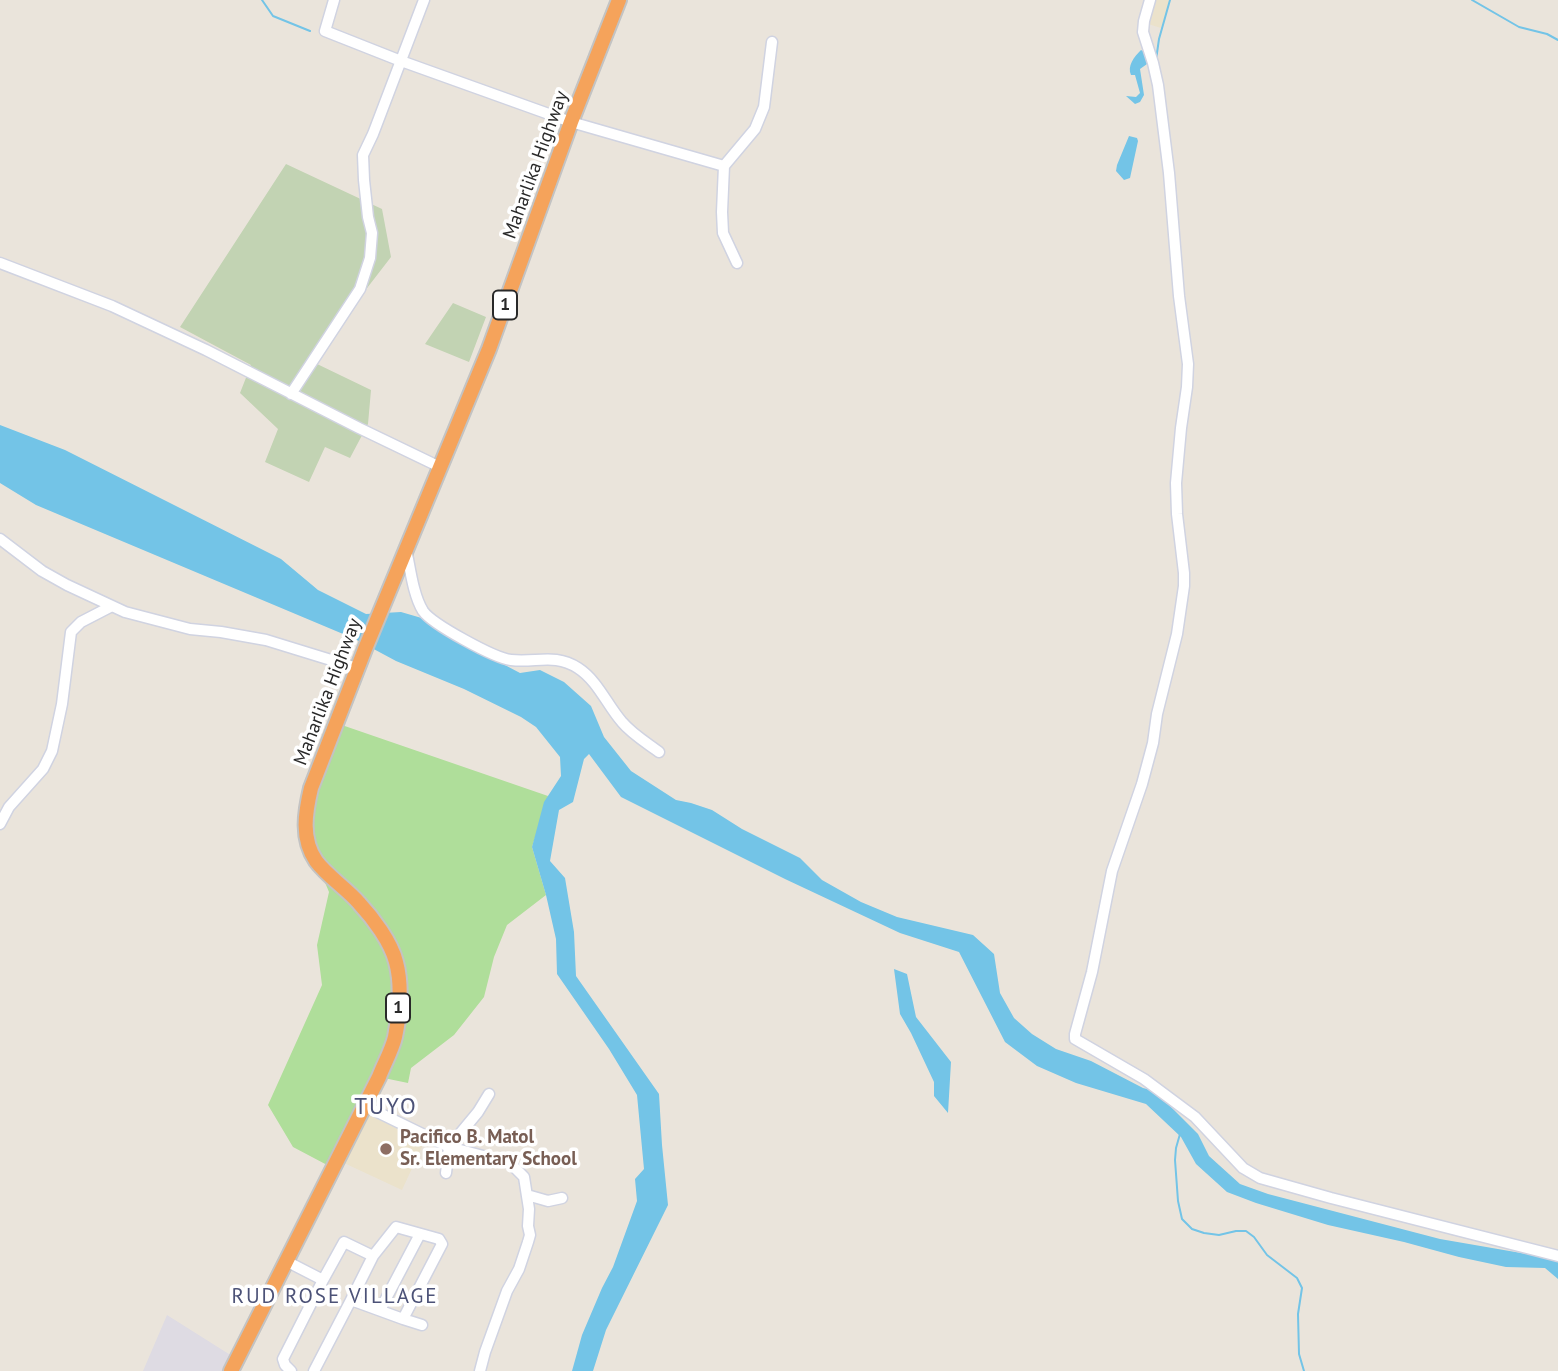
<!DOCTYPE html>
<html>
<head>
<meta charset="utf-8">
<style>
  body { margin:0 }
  canvas { display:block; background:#eae4db }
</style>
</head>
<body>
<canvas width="1558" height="1371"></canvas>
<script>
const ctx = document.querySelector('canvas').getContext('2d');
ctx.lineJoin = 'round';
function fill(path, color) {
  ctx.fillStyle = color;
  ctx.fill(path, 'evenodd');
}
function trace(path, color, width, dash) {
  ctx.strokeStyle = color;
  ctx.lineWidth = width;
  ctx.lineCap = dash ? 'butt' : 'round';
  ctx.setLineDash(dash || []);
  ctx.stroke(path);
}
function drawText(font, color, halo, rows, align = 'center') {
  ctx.font = font + ' "PT Sans",sans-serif';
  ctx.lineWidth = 7;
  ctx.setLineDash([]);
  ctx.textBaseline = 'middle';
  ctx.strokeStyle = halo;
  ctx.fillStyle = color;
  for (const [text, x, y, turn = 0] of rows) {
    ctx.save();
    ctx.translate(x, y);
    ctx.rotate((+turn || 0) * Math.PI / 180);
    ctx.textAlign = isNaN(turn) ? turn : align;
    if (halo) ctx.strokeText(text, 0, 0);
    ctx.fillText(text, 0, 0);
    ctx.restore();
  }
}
const industrial = new Path2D(`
  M167,1315L232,1356L224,1371H143Z`);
const education = new Path2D(`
  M1156,0H1170L1161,28L1148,24Z
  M371,1109L427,1136L402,1190L344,1163Z`);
const green = new Path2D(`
  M336,723L548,796L532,847L546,895L507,925L494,957L484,997L454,1035L411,1068L408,1083L379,1077L329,1166L293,1147L268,1105L322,985L317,945L329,892L316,861L311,788Z`);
const cemetery = new Path2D(`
  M286,164L382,209L391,257L344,318L315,363L371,390L368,424L350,458L325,447L309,482L265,462L278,429L240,393L251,365L180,327Z
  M453,303L486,317L469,362L425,344Z`);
const water = new Path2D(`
  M1141,50C1147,53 1149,58 1147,64L1140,69L1144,95L1140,102L1135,104L1126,96L1136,97L1140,93L1135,75H1131C1127,66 1134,57 1141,50Z
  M1129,136L1137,138L1138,141L1130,178L1124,180L1116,171L1117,165Z
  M0,425L65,450L281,559L318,590L366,614L401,612L425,619L467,645L520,673L540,670L564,682L591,706L604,737L631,771L676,800L691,803L712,810L742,829L800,858L822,880L861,902L897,917L973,935L994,954L1000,993L1014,1018L1032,1034L1056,1049L1091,1061L1143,1088L1155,1091L1198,1134L1209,1156L1240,1184L1268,1194L1440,1239L1550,1258L1558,1262V1279L1545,1268L1506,1267L1459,1257L1404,1242L1328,1225L1256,1203L1227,1192L1196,1164L1181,1137L1146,1104L1076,1083L1037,1066L1005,1042L959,952L900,933L785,879L621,797L589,754L584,759L573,802L559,810L550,861L565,878L574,932L576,976L659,1094L662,1145L668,1205L606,1330L593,1371H572L582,1335L602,1288L613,1267L637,1201L635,1179L644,1169L637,1095L609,1049L557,974L556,939L546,895L532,847L544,802L561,776L560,757L536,727L521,717L464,689L396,661L355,639L36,505L0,483Z
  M894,969L907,974L916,1017L951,1062L948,1113L934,1096V1082L911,1033L900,1014Z`);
const stream = new Path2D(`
  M262,0L273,16L310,31
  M1472,0L1519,27L1547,34L1558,40
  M1156,60L1159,39L1170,0
  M1180,1134L1176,1148L1175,1160L1178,1201L1182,1219L1192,1229L1204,1233L1219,1235L1236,1231H1246L1254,1237L1267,1255L1297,1278L1302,1288L1298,1314L1299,1354L1304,1371`);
const minor = new Path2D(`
  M334,0L325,31L401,61L571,122L724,166
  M1150,0L1144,21L1143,32L1153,63L1158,85L1169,173L1179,296L1188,364L1187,387L1181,428L1176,483L1177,514L1184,573V586L1177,634L1157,714L1153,743L1142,784L1112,871L1092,972L1075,1034V1039L1144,1079L1195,1117L1243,1168L1260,1178L1331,1198L1558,1256
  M0,263L112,306L206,350L359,428L440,467
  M737,263L723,233L722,212L724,166L755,129L764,107L772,42
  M291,394L360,289L370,258L372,233L368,217L364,180L363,155L373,134L424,0
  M0,539L42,571L67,585L125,612L190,629L221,632L266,640L357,668
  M406,549C410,567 413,595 423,611C432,624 494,658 511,660C536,663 555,653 578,668C598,681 607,705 622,722C632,734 647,743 659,752
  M0,824L9,807L43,769L52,751L62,704L71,632L81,622L112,606
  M365,1106L449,1147L510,1163L524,1177L529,1209L528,1226L530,1235L528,1242L519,1269L507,1291L485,1352L480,1371
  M446,1173L449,1147L478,1112L489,1094
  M527,1195L548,1201L562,1198
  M396,1227L439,1239L442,1244L403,1319L351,1300L373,1256Z
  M286,1261L323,1280L344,1242L373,1256
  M380,1310L420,1234
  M403,1319L422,1325
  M291,1371L285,1365L283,1359L323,1280
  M314,1371L351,1300`);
const highway = new Path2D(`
  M231,1371L379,1077C384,1064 392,1050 395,1037C400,1014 402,984 396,962C391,942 373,918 359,903C347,889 327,876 316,861C301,839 305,813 311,788L365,649L489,349L571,122L619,0`);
const markers = [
  [386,1149,7,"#8d6e63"]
];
const shields = [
  [505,305,24],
  [398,1008,24]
];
const shieldNames = [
  ["1",505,305],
  ["1",398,1008]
];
const streetNames = [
  ["Maharlika Highway",536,165,-70],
  ["Maharlika Highway",328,692,-69]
];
const educationNames = [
  ["Pacifico B. Matol",400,1138],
  ["Sr. Elementary School",400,1160]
];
const neighbourhoodNames = [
  ["RUD ROSE VILLAGE",335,1297]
];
const quarterNames = [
  ["TUYO",386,1107]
];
fill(industrial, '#dedbe3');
fill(education, '#ebe2cb');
fill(green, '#afde9a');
fill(cemetery, '#c2d3b3');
fill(water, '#73c4e7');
trace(stream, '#73c4e7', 2);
trace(minor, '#d0d3e1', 13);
trace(highway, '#c3c3c3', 18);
trace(minor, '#fff', 10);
trace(highway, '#f5a35b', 14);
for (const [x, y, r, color] of markers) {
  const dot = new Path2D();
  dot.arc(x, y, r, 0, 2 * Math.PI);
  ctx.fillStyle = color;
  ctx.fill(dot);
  trace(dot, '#fff', 2.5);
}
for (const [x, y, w] of shields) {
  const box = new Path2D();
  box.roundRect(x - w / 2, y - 14.5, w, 29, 5);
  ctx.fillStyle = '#fff';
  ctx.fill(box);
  trace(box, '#292929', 2);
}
drawText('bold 18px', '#292929', null, shieldNames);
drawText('19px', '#292929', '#fff', streetNames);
drawText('bold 19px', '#785e54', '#fff', educationNames, 'left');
ctx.letterSpacing = '2px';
drawText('21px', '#4c5277', '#fff', neighbourhoodNames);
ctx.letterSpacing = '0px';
ctx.letterSpacing = '2px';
drawText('23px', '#4c5277', '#fff', quarterNames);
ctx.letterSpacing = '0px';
</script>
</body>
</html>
